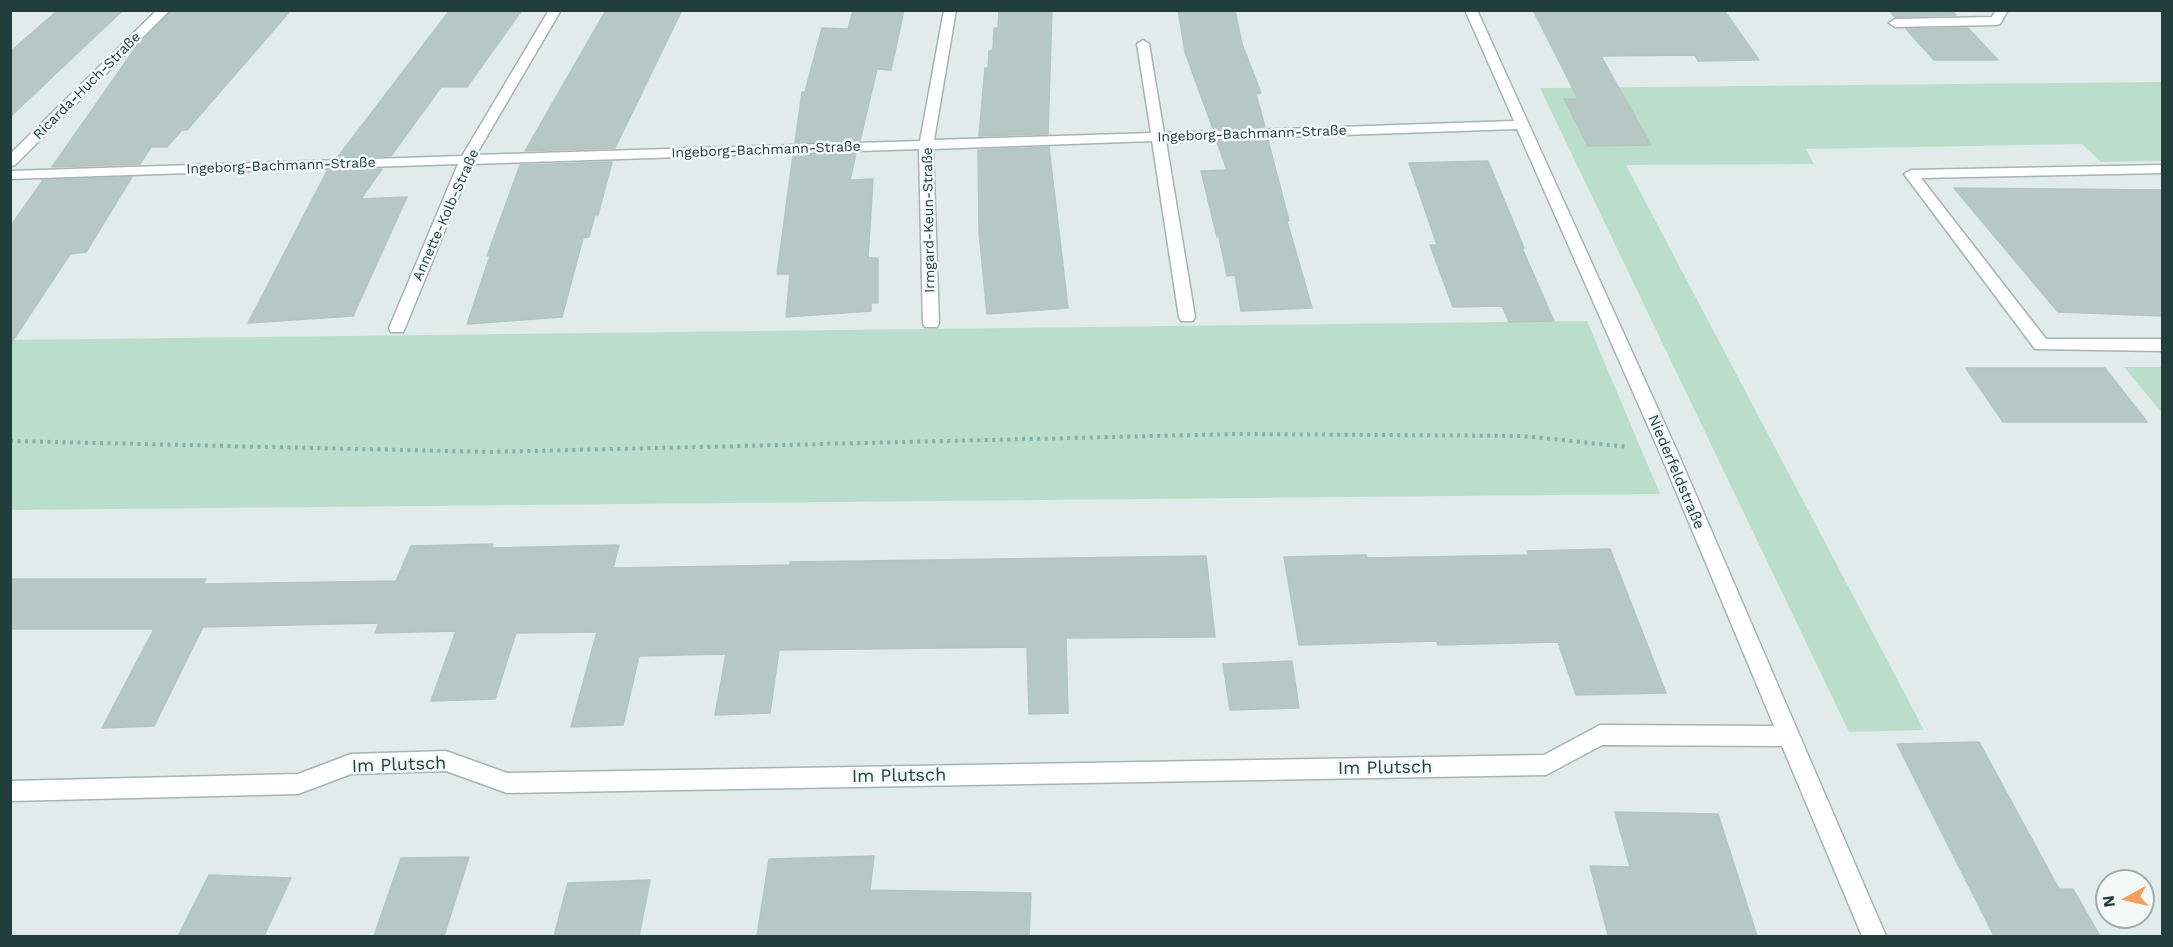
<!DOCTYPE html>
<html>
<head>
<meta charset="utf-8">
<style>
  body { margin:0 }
  #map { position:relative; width:2173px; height:947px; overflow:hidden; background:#e1ecea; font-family:"Work Sans",sans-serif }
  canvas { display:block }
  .frame { position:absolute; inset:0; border:12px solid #213e3c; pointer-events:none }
  .north { position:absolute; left:2095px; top:869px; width:60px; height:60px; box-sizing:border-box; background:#f2f9f7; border:2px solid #9eaeac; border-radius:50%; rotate:262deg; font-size:16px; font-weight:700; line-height:24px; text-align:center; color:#213e3c }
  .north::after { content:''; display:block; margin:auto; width:21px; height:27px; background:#f59f57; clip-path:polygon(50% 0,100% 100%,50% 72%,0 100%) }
</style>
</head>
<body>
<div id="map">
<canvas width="2173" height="947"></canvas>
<div class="frame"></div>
<div class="north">N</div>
</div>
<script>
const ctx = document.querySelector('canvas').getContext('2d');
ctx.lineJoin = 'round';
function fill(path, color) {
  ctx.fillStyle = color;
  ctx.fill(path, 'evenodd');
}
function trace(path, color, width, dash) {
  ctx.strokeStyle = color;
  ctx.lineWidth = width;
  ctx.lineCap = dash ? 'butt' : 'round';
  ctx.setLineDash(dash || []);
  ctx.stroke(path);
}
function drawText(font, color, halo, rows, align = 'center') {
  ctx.font = font + ' "Work Sans",sans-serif';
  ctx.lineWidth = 5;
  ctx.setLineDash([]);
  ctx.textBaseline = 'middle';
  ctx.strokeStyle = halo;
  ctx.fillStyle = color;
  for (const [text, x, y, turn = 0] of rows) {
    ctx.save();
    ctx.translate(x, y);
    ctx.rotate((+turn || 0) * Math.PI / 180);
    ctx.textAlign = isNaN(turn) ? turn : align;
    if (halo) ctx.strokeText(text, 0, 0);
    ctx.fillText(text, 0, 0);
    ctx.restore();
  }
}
const green = new Path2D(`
  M2162,82V161L2101,162L2082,144L1806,149L1814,164L1626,165L1924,730L1849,732L1540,88Z
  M1587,321L1660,494L11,510L10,340Z
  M2124,367H2162V413Z`);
const building = new Path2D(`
  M58,10H123L10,117V52Z
  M172,10H291L187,130H182L167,147H151L140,164L52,167L136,47Z
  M450,10H522L467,87H441L391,156L337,158Z
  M606,10H682L615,148L525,151Z
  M853,10H904L891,70L877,69L860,141L795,143L802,92H805L822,28L848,29Z
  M999,10H1052L1048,134L979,136L985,68H988L989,51L993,50L994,28H998Z
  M1178,10H1235L1242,44L1261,93L1256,94L1265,127L1213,129L1185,52Z
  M1533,10H1724L1759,60L1698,61L1695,55L1601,56L1651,145L1588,146L1564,99H1578Z
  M1889,10H1951L1956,15L1895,17Z
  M1968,28L1998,60H1934L1906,29Z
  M1268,140L1289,221H1287L1312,308L1241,311L1235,275L1227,276L1219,237H1217L1201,171L1227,170L1217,142Z
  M1049,147L1068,308L987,314L979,232L978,150Z
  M856,153L850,180L873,179L868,258H878V303H871V311L786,317L790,274H777L793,155Z
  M1488,161L1524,248H1522L1554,321L1509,322L1502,306L1453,307L1430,245H1437L1409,163Z
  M612,162L598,215H595L589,237L583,238L562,317L467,324L490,256H487L520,165Z
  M382,169L361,199L407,197L353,316L248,323L327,171Z
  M132,177L86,252L70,254L10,345V227L43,180Z
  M1954,188L2163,190V316L2058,312Z
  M1966,368H2105L2147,422H2003Z
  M493,544L492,548L619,545L613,568L790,565V562L1206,556L1215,637L1066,638L1068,713L1029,714L1027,647L779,650L770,713L715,715L726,654L639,656L623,725L571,727L597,632L516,633L495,699L431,701L456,631L375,633L379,623L203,627L154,726L102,728L154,629H10V579H206L203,584L396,581L411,546Z
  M1610,549L1666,693L1576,695L1558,642L1438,645L1437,641L1299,645L1284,557L1366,555L1367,558L1529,555L1527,551Z
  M1292,661L1299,708L1230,710L1223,664Z
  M1979,742L2059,889H2073L2100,936H1994L1897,744Z
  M1615,812L1718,814L1757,936L1608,935L1590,866L1630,867Z
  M874,856L870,890L1031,893L1029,936H757L769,859Z
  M469,857L444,936H374L401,858Z
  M209,875L291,878L264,936H178Z
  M650,880L639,936H554L568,883Z`);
const path = new Path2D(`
  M10,441L490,452L1237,434L1523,436L1629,447`);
const lane = new Path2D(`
  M1996,10H2008L2000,24L1996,25L1895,27L1889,23L1895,19L1992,17Z
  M2162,165V173L1921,178L2046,339H2162V351L2035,349L1904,174L1911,170Z`);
const street = new Path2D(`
  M157,10H170L15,165L10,166V154Z
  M549,10H561L476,155L920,141L944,10H956L934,140L1151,133L1137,44L1143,40L1149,44L1164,133L1514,121L1465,10H1477L1677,451L1886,936H1862L1782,746L1602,745L1546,775L507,793L446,771L351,774L298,794L10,801V781L298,774L351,754L446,751L507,773L1544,755L1600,725L1774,726L1659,451L1517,129L1166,141L1195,317L1193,321H1181L1179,317L1152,141L933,149L939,323L937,327H925L923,323L919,149L472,164L405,328L403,332H391L389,328L458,164L10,179V171L462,156Z`);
const farStreetnames = [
  ["Ricarda-Huch-Straße",87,86,-45],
  ["Ingeborg-Bachmann-Straße",1252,134,-2],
  ["Ingeborg-Bachmann-Straße",766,150,-2],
  ["Ingeborg-Bachmann-Straße",281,166,-2],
  ["Annette-Kolb-Straße",446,215,-66],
  ["Irmgard-Keun-Straße",929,220,-91]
];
const streetNames = [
  ["Niederfeldstraße",1676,472,67]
];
const nearStreetnames = [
  ["Im Plutsch",399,765,-2],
  ["Im Plutsch",1385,768,-1],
  ["Im Plutsch",899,776,-1]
];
fill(green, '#badecb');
fill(building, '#b7c7c3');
trace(building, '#b4c6c2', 1.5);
trace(lane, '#a4b4b2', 3);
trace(street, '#a4b4b2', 3);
trace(path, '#81b1ac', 4, [3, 4.5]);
fill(lane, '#fff');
fill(street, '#fff');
drawText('14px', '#213e3c', '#f2f9f7', farStreetnames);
drawText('15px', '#213e3c', '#f2f9f7', streetNames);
drawText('18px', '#213e3c', '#f2f9f7', nearStreetnames);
</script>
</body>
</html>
